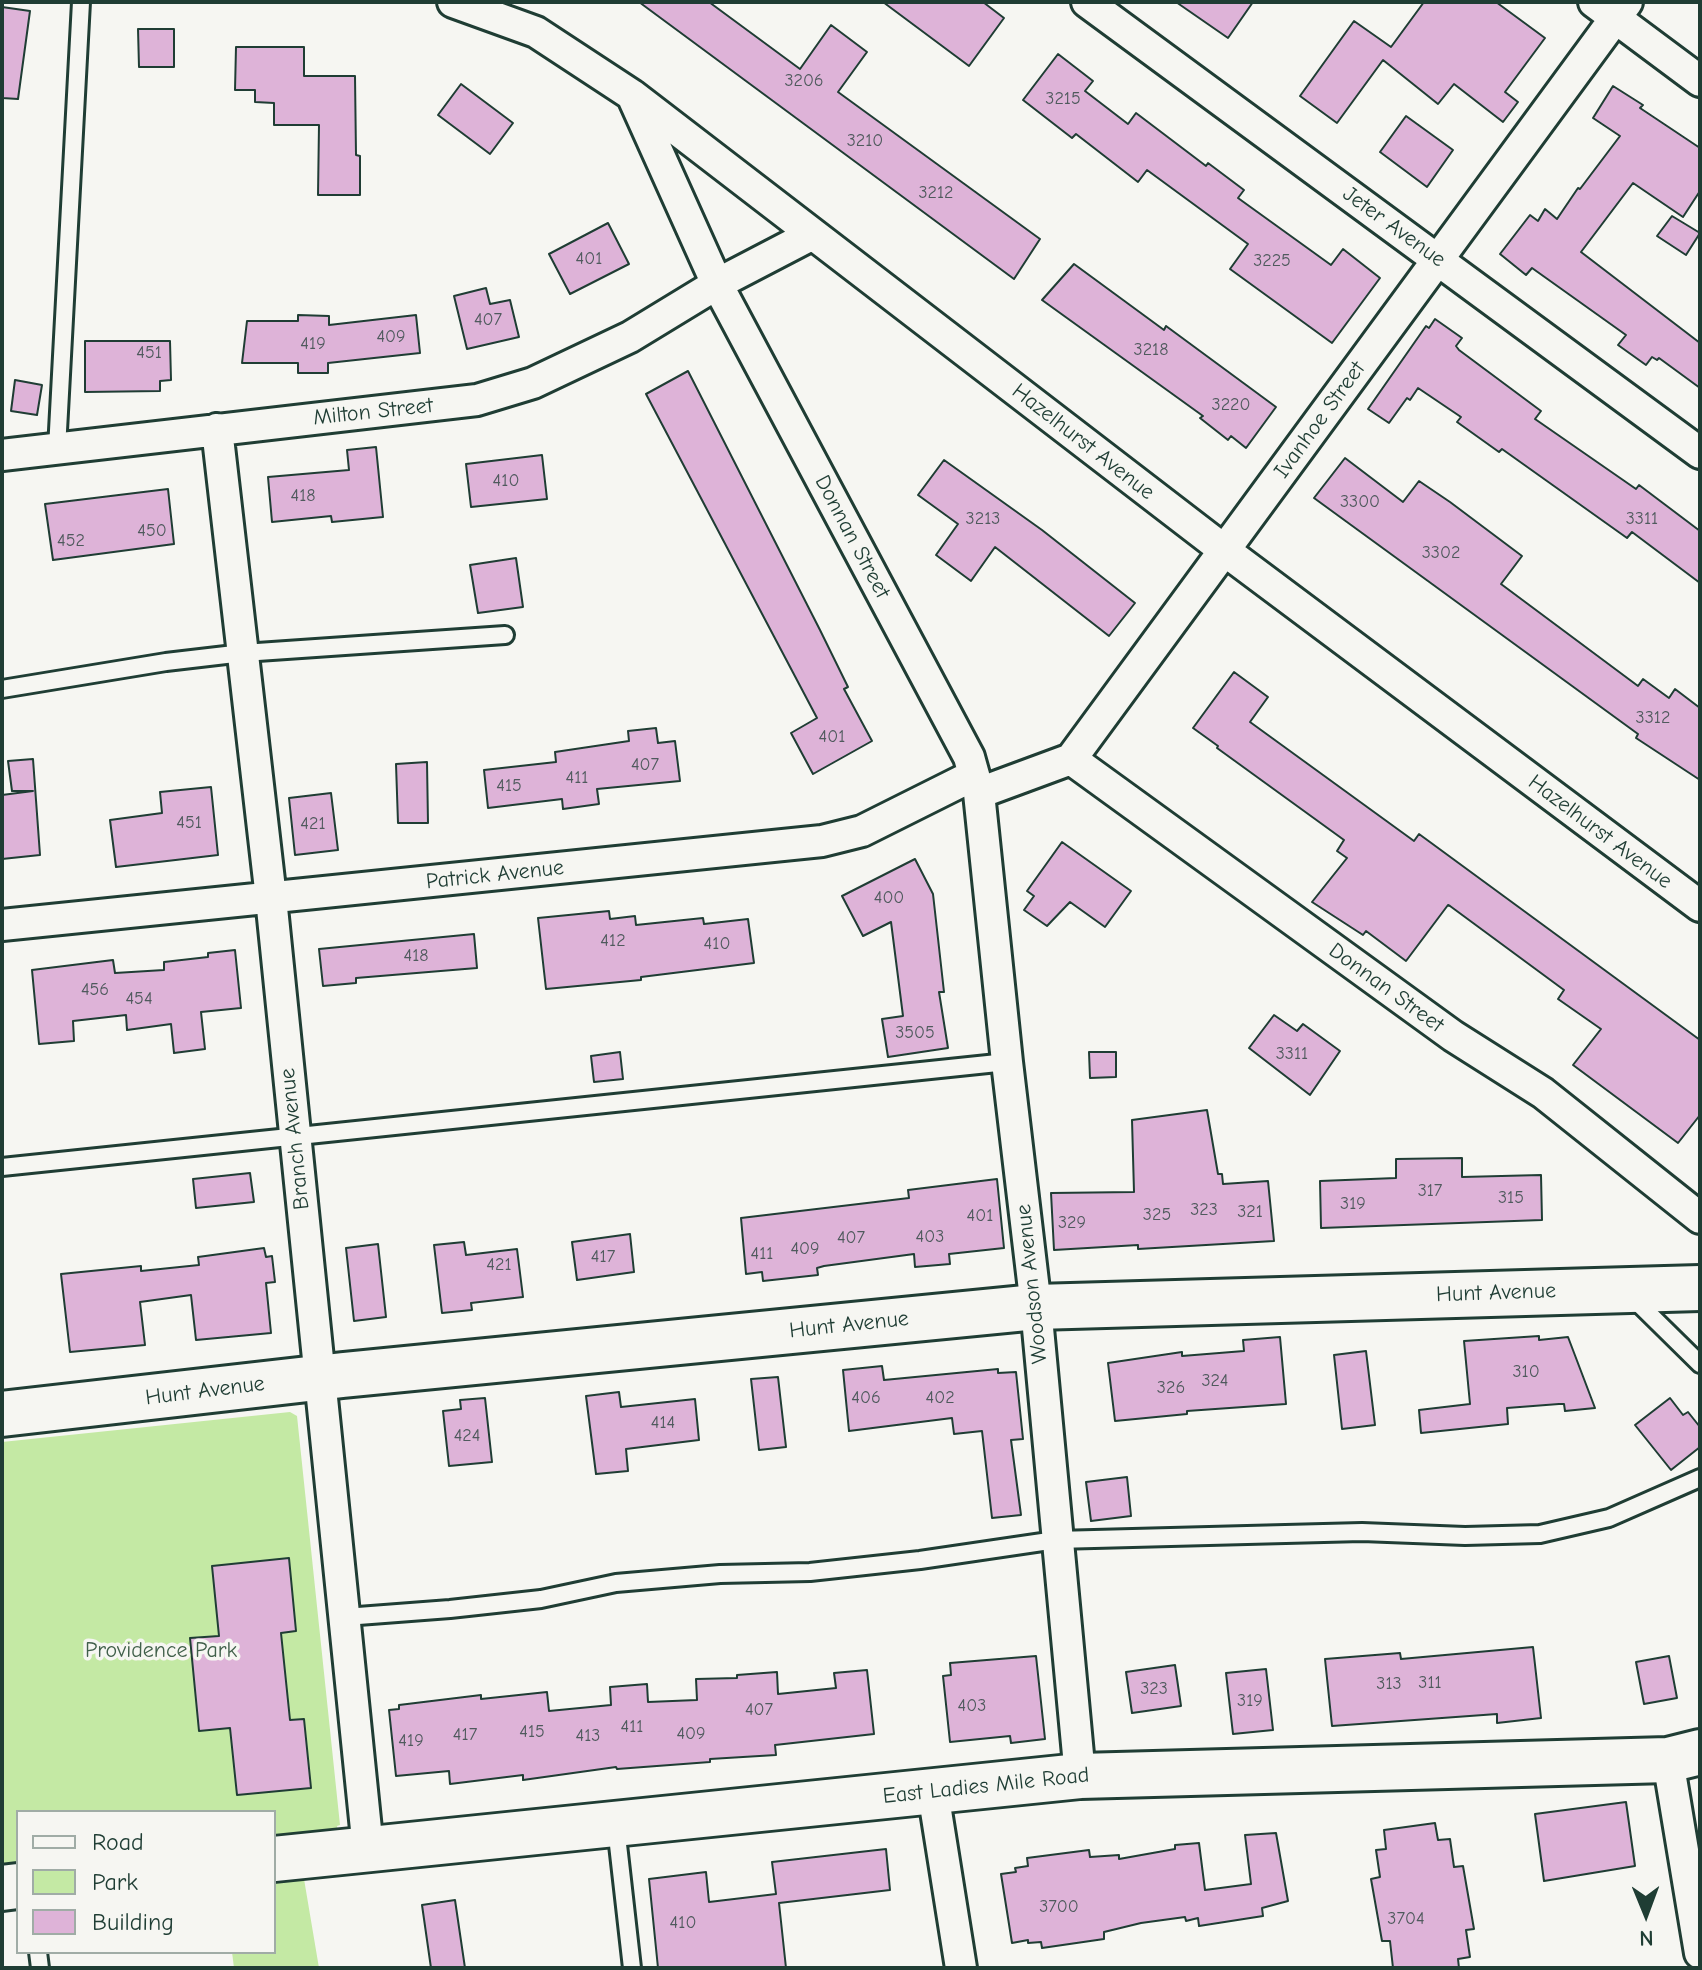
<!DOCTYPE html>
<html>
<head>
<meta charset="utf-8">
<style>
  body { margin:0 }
  #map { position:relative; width:1702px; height:1970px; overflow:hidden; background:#f6f6f2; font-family:"Comic Neue",sans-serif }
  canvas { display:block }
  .frame { position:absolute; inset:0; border:4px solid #1f3d34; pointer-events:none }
  .legend { position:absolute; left:16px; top:1810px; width:260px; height:144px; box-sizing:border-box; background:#f6f6f2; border:2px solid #a0aca6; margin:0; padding:10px 14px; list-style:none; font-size:24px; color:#1f3d34 }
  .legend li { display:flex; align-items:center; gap:16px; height:40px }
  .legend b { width:40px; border:2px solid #a0aca6 }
  .north { position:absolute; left:1606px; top:1874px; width:80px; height:80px; -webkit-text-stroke:6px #f6f6f2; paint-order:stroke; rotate:179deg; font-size:22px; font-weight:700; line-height:32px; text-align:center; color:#1f3d34 }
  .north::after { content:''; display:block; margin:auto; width:28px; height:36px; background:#1f3d34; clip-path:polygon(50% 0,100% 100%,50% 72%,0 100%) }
</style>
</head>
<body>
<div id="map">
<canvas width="1702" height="1970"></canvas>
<div class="frame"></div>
<ul class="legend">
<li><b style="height:10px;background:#f6f6f2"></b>Road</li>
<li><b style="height:22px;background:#c4e9a4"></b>Park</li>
<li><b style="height:22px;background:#deb3d8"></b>Building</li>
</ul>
<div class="north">N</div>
</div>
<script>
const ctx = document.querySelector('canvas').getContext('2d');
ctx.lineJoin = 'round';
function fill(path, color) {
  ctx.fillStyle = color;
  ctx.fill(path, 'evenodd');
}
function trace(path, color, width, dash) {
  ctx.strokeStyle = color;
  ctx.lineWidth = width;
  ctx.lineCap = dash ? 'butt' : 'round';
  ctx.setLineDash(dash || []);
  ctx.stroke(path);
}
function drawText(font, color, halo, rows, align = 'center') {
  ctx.font = font + ' "Comic Neue",sans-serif';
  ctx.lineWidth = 7;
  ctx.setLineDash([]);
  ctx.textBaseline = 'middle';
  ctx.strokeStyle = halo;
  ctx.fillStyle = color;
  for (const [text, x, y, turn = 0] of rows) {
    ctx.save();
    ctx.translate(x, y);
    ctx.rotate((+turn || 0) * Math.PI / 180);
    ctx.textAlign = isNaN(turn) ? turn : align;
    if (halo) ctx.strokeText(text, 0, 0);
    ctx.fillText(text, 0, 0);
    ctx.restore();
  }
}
const green = new Path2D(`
  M290,1412L297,1416L340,1825L337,1826L338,1832L274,1839V1812H18V1865L2,1867V1442Z
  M304,1879L319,1968H234L232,1952H274V1882Z`);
const building = new Path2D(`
  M639,2H709L800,69L831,25L867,52L838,92L1040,239L1014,279Z
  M883,2H983L1004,18L969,66Z
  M1176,2H1253L1228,38Z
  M1424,2H1496L1545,38L1505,92L1518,102L1503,122L1454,84L1438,104L1383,60L1337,123L1300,96L1354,21L1391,47Z
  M2,7L30,11L18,99L2,98Z
  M138,29H174V67H139Z
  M236,47H304V76H355L356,155L360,156V195H318L319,125H274V103L255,102V90H235Z
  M1058,54L1093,81L1085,91L1128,124L1136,113L1206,166L1208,163L1244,190L1238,198L1331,265L1343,249L1380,278L1332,343L1230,269L1248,244L1147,170L1138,182L1076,134L1072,138L1023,100Z
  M461,84L513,123L490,154L438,115Z
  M1613,86L1643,105L1640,108L1700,148V191L1683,217L1633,183L1581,252L1700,343V388L1659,358L1657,360L1652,357L1646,365L1618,345L1626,335L1532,268L1526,275L1500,254L1530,215L1538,221L1545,209L1557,219L1578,188L1580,189L1620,136L1593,118Z
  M1406,116L1453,150L1427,187L1380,152Z
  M1672,216L1700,233L1686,255L1657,236Z
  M608,223L629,264L570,294L549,254Z
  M1074,264L1164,330L1166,326L1276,407L1246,448L1231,436L1228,440L1200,418L1203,416L1042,300Z
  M486,288L490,304L510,300L519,337L467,349L454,296Z
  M298,315L329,316V325L416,315L420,353L328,363V373H298V363H242L247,321H298Z
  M1435,319L1462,338L1456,346L1459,350L1541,411L1535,419L1636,489L1639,485L1700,531V583L1632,532L1627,538L1502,449L1499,452L1457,422L1461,417L1418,388L1410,400L1407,398L1389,423L1368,409L1426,326L1429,328Z
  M85,341H170L171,380L160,381V391L85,392Z
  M688,371L820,630L848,687L844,689L872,741L813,774L791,733L817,718L646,394Z
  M15,380L42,385L37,415L11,411Z
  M376,447L383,517L332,522L331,516L272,522L268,477L349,470L347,450Z
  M542,455L547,499L471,507L466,464Z
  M1345,458L1403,502L1419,481L1450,502L1522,556L1501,584L1638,686L1643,679L1669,698L1675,689L1700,708V780L1636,738L1638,734L1314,498Z
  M944,460L1042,530L1135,603L1109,636L995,547L971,581L936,555L958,524L918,495Z
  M168,489L174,544L53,560L45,504Z
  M516,558L523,607L478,613L470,565Z
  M1234,672L1268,697L1250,722L1414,841L1419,834L1700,1040V1115L1678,1143L1573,1065L1601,1029L1558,999L1564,990L1450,906L1448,905L1406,961L1366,931L1363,935L1312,902L1347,858L1337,851L1344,840L1217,748L1218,746L1193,728Z
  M656,728L658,743L675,741L680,781L597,789L599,804L563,809L562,799L488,808L484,770L556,762L555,752L629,741L628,731Z
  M33,759L40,855L2,859V795L33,791H12L8,761Z
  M427,762L428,823H398L396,764Z
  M211,787L218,855L116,867L110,820L162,813L160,792Z
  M331,793L338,850L295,855L289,798Z
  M1062,842L1131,891L1105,927L1070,902L1047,926L1024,910L1034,896L1027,891Z
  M915,859L933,894L944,992H939L948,1048L888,1057L882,1019L903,1016L891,922L863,936L842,896Z
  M609,911L610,919L635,916L636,925L703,918L704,924L748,919L754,963L641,977V980L546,989L538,918Z
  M474,934L477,968L356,978V983L323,986L319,949Z
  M235,950L241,1008L201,1012L205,1049L174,1053L171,1024L127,1030L126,1015L73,1021L74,1041L39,1044L32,970L113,960L115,973L164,970V962L208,957V953Z
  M1274,1015L1297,1031L1303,1024L1340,1051L1310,1095L1249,1048Z
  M620,1052L623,1079L594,1082L591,1056Z
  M1089,1052H1116V1077L1090,1078Z
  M1207,1110L1218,1174H1222L1223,1184L1268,1181L1274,1241L1138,1249V1245L1054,1250L1051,1193L1134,1192L1132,1120Z
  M1462,1158V1177L1541,1175L1542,1220L1321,1228L1320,1181L1396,1178V1159Z
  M250,1173L254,1202L196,1208L193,1179Z
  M997,1179L1004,1248L949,1254L950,1264L915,1267L914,1254L824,1266L817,1268L818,1275L763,1281L762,1272L746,1274L741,1218L909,1198L908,1190Z
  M630,1234L634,1272L577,1280L572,1242Z
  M464,1242L466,1255L517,1249L523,1297L471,1303L472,1310L442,1313L434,1245Z
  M378,1244L386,1317L354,1321L346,1248Z
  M264,1248L266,1257L272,1256L275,1282L266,1283L271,1333L196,1340L191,1295L140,1302L145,1345L70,1352L61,1274L141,1266V1271L199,1265L198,1257Z
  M1539,1336V1340L1568,1337L1595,1408L1565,1411L1564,1404H1559L1507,1408L1508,1424L1421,1433L1419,1410L1470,1404L1464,1341Z
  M1280,1337L1286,1404L1187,1411V1414L1115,1421L1108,1363L1182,1352V1356L1244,1351L1243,1340Z
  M1366,1351L1375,1425L1342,1429L1334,1355Z
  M882,1366L884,1380L998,1369V1373L1016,1372L1023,1439L1011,1440L1021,1515L992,1518L982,1431L954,1434L952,1418L849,1431L843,1370Z
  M778,1377L786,1447L759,1450L751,1379Z
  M619,1392L621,1407L695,1399L699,1440L626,1449L628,1471L596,1474L586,1396Z
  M485,1398L492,1462L449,1466L443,1411L461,1409L460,1400Z
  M1670,1398L1683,1415L1688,1412L1700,1427V1447L1671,1470L1635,1425Z
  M1127,1477L1131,1516L1091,1521L1086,1482Z
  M289,1558L296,1631L281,1633L290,1720L304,1719L311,1788L237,1795L230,1728L199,1731L190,1638L219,1636L212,1566Z
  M1533,1647L1541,1718L1497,1723V1714L1332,1726L1325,1659L1400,1653L1401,1659Z
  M1036,1656L1045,1739L1011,1743L1010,1736L950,1742L943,1676L951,1675L950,1663Z
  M1669,1656L1677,1698L1644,1704L1636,1662Z
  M1175,1665L1181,1706L1132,1713L1126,1672Z
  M1266,1669L1273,1730L1233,1734L1226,1673Z
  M867,1670L874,1734L775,1745L776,1755L710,1759V1762L617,1769L616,1767L523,1780V1775L450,1784L449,1771L396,1776L389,1710L399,1709V1705L481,1695V1699L547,1692L549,1711L611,1705L610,1687L647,1684L648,1702L697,1700L696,1679L737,1678V1675L777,1672L778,1694L836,1688L834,1673Z
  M1626,1802L1635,1866L1544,1881L1535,1814Z
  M1435,1823L1438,1840L1450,1839L1454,1867L1463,1866L1474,1929L1466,1930L1470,1957L1458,1959L1459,1968H1393L1390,1941H1382L1371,1879L1380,1877L1376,1850L1386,1849L1384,1830Z
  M1276,1833L1288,1901L1262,1908L1263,1916L1199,1926L1198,1918L1186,1921L1185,1917L1141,1923L1104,1932V1939L1042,1948L1041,1942L1028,1943V1940L1012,1943L1001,1874L1016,1872L1015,1868L1028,1866L1027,1858L1089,1850L1090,1857L1119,1855V1859L1175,1849V1845L1199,1843L1205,1890L1251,1884L1245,1835Z
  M886,1849L890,1890L779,1903L786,1968H658L649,1879L706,1872L709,1902L776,1894L772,1862Z
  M455,1900L465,1968H431L422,1905Z`);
const lane = new Path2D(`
  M57,449L81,2
  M2,689L166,662L243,653L505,635
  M2,1167L1007,1062
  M1633,1298L1700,1364
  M345,1617L450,1609L541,1599L616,1583L720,1574L810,1572L920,1560L1056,1540L1362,1532L1465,1536L1540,1534L1609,1518L1700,1478
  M616,1827L632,1968
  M38,1952L40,1968`);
const street = new Path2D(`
  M453,2L536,32L632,95L1224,550L1700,906
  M1087,2L1700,453
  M1594,2L1700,81
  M632,95L717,284L969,757L979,793L1007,1062L1036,1307L1080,1776
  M217,429L271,898L368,1849
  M2,455L477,400L533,383L630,337L717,284L813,234
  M1071,759L1453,1036L1543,1093L1700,1218
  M979,793L1071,759L1627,2
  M2,925L822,841L862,831L974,775
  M1668,1760L1700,1953
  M933,1792L961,1968`);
const secondary = new Path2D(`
  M2,1414L343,1375L1036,1307L1700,1288
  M274,1859L1080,1776L1668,1760L1700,1752
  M2,1888L18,1886`);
const numberNames = [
  ["3206",804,81],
  ["3215",1063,99],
  ["3210",865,141],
  ["3212",936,193],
  ["401",589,259],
  ["3225",1272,261],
  ["407",488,320],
  ["409",391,337],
  ["419",313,344],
  ["3218",1151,350],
  ["451",149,353],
  ["3220",1231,405],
  ["410",506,481],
  ["418",303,496],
  ["3300",1360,502],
  ["3213",983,519],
  ["3311",1642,519],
  ["450",152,531],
  ["452",71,541],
  ["3302",1441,553],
  ["3312",1653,718],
  ["401",832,737],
  ["407",645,765],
  ["411",577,778],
  ["415",509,786],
  ["451",189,823],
  ["421",313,824],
  ["400",889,898],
  ["412",613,941],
  ["410",717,944],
  ["418",416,956],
  ["456",95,990],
  ["454",139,999],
  ["3505",915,1033],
  ["3311",1292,1054],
  ["317",1430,1191],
  ["315",1511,1198],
  ["319",1353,1204],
  ["323",1204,1210],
  ["321",1250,1212],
  ["325",1157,1215],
  ["401",980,1216],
  ["329",1072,1223],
  ["403",930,1237],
  ["407",851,1238],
  ["409",805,1249],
  ["411",762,1254],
  ["417",603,1257],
  ["421",499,1265],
  ["310",1526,1372],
  ["324",1215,1381],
  ["326",1171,1388],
  ["406",866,1398],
  ["402",940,1398],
  ["414",663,1423],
  ["424",467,1436],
  ["311",1430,1683],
  ["313",1389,1684],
  ["323",1154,1689],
  ["319",1250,1701],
  ["403",972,1706],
  ["407",759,1710],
  ["411",632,1727],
  ["415",532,1732],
  ["409",691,1734],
  ["417",465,1735],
  ["413",588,1736],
  ["419",411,1741],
  ["3700",1059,1907],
  ["3704",1406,1919],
  ["410",683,1923]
];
const streetNames = [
  ["Jeter Avenue",1394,227,36],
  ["Milton Street",373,412,-6],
  ["Ivanhoe Street",1320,420,-54],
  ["Hazelhurst Avenue",1083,442,38],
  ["Donnan Street",852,537,62],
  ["Hazelhurst Avenue",1600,832,37],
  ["Patrick Avenue",495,875,-6],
  ["Donnan Street",1386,988,36],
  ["Branch Avenue",295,1139,-96],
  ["Woodson Avenue",1032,1284,-96],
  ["Hunt Avenue",1496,1293,-2],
  ["Hunt Avenue",849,1325,-6],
  ["Hunt Avenue",205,1391,-7],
  ["East Ladies Mile Road",986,1786,-6]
];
const parkNames = [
  ["Providence Park",161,1651]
];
fill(green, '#c4e9a4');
fill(building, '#deb3d8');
trace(building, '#1f3d34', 2);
trace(lane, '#1f3d34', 22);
trace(street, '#1f3d34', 36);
trace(secondary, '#1f3d34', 50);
trace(lane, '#f6f6f2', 16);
trace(street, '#f6f6f2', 30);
trace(secondary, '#f6f6f2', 44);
drawText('18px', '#4f5a5d', null, numberNames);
drawText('22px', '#1f3d34', '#f6f6f2', streetNames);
drawText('22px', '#405f4a', '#f6f6f2', parkNames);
</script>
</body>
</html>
